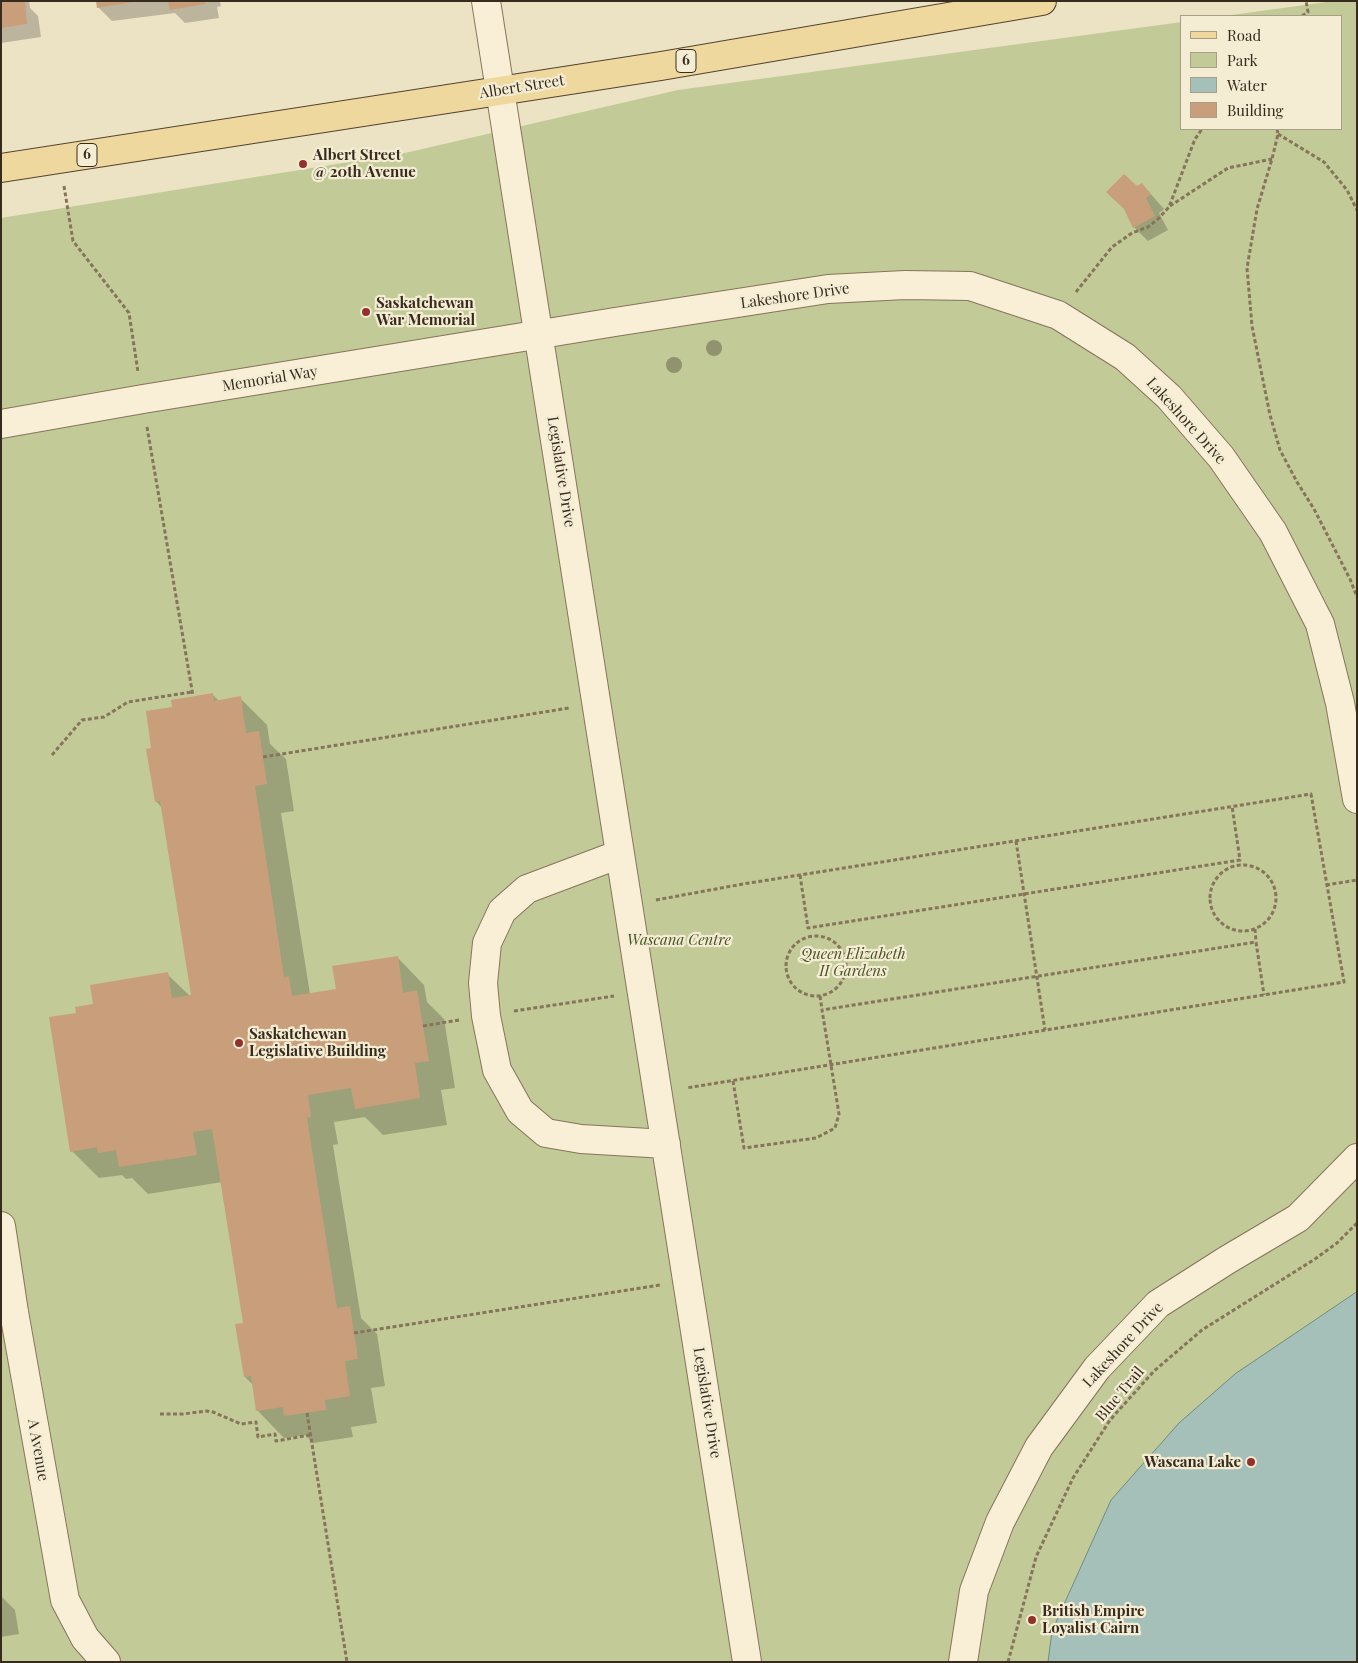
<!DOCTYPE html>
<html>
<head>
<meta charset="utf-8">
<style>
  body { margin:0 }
  #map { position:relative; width:1358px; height:1663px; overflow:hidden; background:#ece2c4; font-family:"Playfair Display",serif }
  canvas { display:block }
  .frame { position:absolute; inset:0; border:2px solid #372b1e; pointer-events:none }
  .legend { position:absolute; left:1180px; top:15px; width:162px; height:115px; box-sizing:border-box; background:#f4ecd3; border:1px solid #a89f8b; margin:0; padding:6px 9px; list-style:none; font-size:15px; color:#372b1e }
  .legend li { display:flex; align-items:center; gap:10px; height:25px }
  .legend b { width:25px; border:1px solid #a89f8b }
</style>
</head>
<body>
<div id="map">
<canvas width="1358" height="1663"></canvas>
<div class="frame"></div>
<ul class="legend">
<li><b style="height:6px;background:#eed89d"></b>Road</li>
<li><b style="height:14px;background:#c2ca98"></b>Park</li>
<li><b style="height:14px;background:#a5c0b9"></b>Water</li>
<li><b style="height:14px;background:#c99f7b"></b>Building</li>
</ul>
</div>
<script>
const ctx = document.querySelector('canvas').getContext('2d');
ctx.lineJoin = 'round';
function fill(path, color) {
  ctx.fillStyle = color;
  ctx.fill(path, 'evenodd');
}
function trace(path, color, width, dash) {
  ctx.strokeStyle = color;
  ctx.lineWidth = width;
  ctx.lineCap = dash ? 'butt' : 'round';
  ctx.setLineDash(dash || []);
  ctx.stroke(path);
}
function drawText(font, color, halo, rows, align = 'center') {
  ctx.font = font + ' "Playfair Display",serif';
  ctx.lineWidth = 4.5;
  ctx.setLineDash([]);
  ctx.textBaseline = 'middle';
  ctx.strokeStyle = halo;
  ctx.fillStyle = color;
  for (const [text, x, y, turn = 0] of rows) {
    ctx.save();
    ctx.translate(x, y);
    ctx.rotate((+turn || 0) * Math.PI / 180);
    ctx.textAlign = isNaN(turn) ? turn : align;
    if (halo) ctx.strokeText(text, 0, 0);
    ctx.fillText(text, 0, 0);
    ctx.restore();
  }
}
const green = new Path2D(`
  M1334,1H1357V1662H1V218L405,153L678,90L1182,22V129H1342V16H1224Z`);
const water = new Path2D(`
  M1357,1292V1662H1048L1052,1631L1111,1500L1179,1423L1235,1374Z`);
const shadow = new Path2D(`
  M1,1H29L30,8L38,16L41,37L1,43Z
  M97,1H220L221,6L217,7L219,18L185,23L175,13L112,21L98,7Z
  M1142,184L1164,209L1159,213L1168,230L1148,241L1134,227L1137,188Z
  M212,694L219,701L240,698L267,725L270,744L286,759L294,811L281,813L310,994L337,990L397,957L424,985L427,1002L444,1019L455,1088L441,1090L447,1125L383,1135L365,1117L334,1122L338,1144L333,1145L361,1318L377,1334L385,1386L371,1388L377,1423L351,1427L353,1437L313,1443L305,1435L284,1438L257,1410L253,1385L245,1377L244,1324L222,1182L148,1194L132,1178L126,1179L122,1175L99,1178L72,1151L77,1014L167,974L190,996H192L162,808L156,801L153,749L174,708Z
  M1,1596L15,1610L19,1634L1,1637Z`);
const building = new Path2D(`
  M1,1H25L27,24L1,28Z
  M96,1H133V2L97,8Z
  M168,1H205V4L170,10Z
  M1124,174L1137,186L1142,183L1151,195L1146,198L1155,216L1133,228L1124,209L1106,192Z
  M213,693L214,701L241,696L246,733L259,731L267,784L255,786L284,977L289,976L292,996L336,989L332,966L398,956L403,993L417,990L429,1061L415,1063L420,1098L355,1109L351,1088L308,1095L311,1117L307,1118L337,1308L350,1306L358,1359L345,1361L350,1396L325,1400L326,1410L284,1416L283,1407L256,1411L251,1376L244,1377L235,1324L243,1323L212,1129L193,1132L197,1155L119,1167L116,1150L98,1153L97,1147L70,1152L49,1017L76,1013L75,1007L93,1004L90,985L168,972L172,998L191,995L160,801L155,802L146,749L151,748L146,711L172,707L171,700Z`);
const path = new Path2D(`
  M1302,16L1308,12L1306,1
  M1277,129L1278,134L1272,159L1257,209L1247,268L1252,326L1270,415L1280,450L1297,482L1314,509L1350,579L1357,597
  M1278,134L1324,162L1347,190L1357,210
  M64,186L73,241L129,313L138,372
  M1170,206L1228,168L1272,159
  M1076,292L1112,247L1132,233L1148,227L1158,219L1169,207L1195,139L1202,129
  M147,427L193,696
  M52,755L82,720L104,717L128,702L192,692
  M263,757L569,708
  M1016,841L1045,1030
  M1210 898a33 33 0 1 1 66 0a33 33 0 1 1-66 0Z
  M800,875L808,928L1240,860L1232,806
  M1326,885L1357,880
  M656,900L743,884L1311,794L1344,982L686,1088
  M1255,929L1256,942
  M786 966a30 30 0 1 1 60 0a30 30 0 1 1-60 0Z
  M820,996L822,1010
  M514,1011L614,996
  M423,1026L459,1020
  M733,1081L744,1148L816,1138L835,1128L839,1114L822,1010L1256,942L1264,995
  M354,1333L660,1285
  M307,1413L347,1662
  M160,1414H183L207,1411L213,1412L241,1424L256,1422L258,1437L275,1434L276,1441L310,1435
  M1008,1662L1036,1557L1073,1478L1110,1420L1154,1371L1202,1330L1315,1259L1337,1243L1357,1223`);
const minor = new Path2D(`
  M486,1L747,1662
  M1,424L143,399L615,322L828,289L905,285L970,286L1058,315L1125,357L1169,397L1221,457L1273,532L1320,624L1340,703L1357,799
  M620,854L527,889L502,911L487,943L483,983L486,1016L497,1070L520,1111L546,1133L581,1139L666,1144
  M1,1226L14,1312L65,1600L85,1638L106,1662
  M963,1662L974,1591L1000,1522L1039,1447L1097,1368L1158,1304L1227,1260L1298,1218L1357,1158`);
const primary = new Path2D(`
  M1,168L661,66L1042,1`);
const trees = [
  [714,348],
  [674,365]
];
const markers = [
  [303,164,5,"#93312d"],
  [366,312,5,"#93312d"],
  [239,1043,5,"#93312d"],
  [1251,1462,5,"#93312d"],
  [1032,1620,5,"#93312d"]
];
const shields = [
  [686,61,20],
  [87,155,20]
];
const shieldNames = [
  ["6",686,61],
  ["6",87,155]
];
const streetNames = [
  ["Albert Street",522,87,-9],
  ["Lakeshore Drive",795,296,-8],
  ["Memorial Way",270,379,-9],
  ["Lakeshore Drive",1186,421,48],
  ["Legislative Drive",561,472,81],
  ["Lakeshore Drive",1123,1345,-47],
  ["Blue Trail",1120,1394,-50],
  ["Legislative Drive",707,1403,81],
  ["A Avenue",38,1450,80]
];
const poiNames = [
  ["Albert Street",313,155],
  ["@ 20th Avenue",313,172],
  ["Saskatchewan",376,303],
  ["War Memorial",376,320],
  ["Saskatchewan",249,1034],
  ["Legislative Building",249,1051],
  ["Wascana Lake",1241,1462,"right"],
  ["British Empire",1042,1611],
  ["Loyalist Cairn",1042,1628]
];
const parkNames = [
  ["Wascana Centre",679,940],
  ["Queen Elizabeth",853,954],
  ["II Gardens",853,971]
];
fill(green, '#c2ca98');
fill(water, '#a5c0b9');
trace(water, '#6d8d87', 1);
fill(shadow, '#0003');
fill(building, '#c99f7b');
trace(minor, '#86745b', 30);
trace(primary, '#54422f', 30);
trace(path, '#86745b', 3, [4, 2.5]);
trace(minor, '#f8efd6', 28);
trace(primary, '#eed89d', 28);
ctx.fillStyle = '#90936d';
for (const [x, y] of trees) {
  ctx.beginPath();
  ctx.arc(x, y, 8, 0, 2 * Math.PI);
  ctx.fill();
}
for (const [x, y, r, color] of markers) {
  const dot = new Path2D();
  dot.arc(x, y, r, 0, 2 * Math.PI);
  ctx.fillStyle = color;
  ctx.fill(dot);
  trace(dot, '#f4ecd3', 2);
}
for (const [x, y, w] of shields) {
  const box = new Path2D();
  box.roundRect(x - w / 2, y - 11.5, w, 23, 4);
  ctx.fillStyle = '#f4ecd3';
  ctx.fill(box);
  trace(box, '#372b1e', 1);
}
drawText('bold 14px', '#372b1e', null, shieldNames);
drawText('15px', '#372b1e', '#f4ecd3', streetNames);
drawText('bold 15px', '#372b1e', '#f4ecd3', poiNames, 'left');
drawText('italic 15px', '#455226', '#f4ecd3', parkNames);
</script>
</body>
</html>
